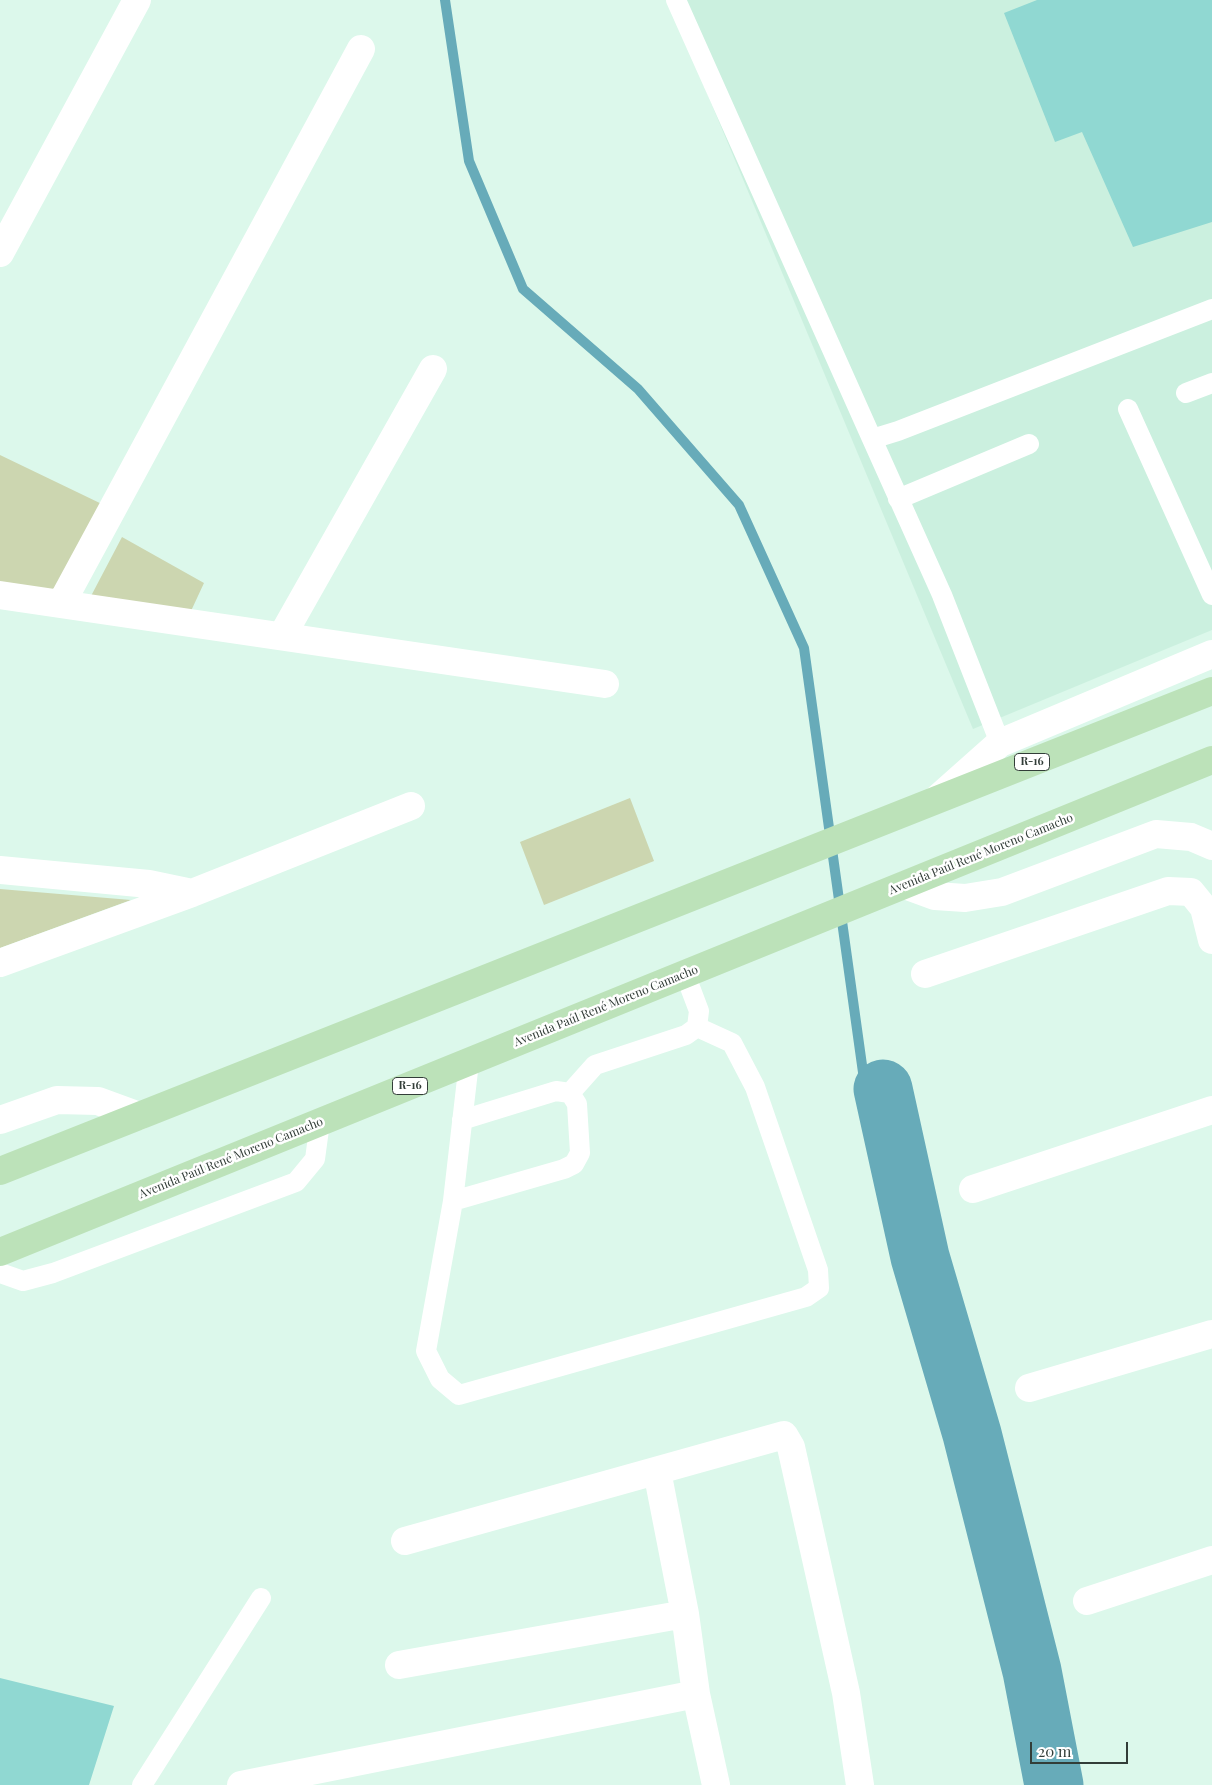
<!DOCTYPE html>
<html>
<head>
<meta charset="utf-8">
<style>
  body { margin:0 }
  #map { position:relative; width:1212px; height:1785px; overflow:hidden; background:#dcf8eb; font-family:"Playfair Display",serif }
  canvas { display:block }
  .scale { position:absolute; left:1030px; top:1742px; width:98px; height:22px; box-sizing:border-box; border:2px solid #323d38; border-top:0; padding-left:6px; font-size:15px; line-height:18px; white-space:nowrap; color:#323d38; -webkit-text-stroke:4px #fff; paint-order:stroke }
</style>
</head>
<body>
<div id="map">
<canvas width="1212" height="1785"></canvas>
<div class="scale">20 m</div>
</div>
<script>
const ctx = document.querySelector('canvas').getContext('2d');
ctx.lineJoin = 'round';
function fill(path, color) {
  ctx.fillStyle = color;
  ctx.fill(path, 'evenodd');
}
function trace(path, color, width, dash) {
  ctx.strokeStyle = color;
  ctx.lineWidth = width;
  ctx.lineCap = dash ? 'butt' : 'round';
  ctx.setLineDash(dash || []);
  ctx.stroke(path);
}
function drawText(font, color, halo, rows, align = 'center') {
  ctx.font = font + ' "Playfair Display",serif';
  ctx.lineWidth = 5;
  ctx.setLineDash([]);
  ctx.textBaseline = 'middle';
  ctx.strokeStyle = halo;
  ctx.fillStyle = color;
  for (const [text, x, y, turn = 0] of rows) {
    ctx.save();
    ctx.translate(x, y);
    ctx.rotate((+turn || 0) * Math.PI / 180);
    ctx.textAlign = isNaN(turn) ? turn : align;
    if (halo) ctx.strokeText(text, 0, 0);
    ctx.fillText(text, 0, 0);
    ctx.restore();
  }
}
const built = new Path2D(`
  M668,0H1212V630L973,729Z`);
const green = new Path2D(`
  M0,455L106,506L55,603L0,595Z
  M122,537L204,583L191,611L91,596Z
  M630,798L654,861L544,905L520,842Z
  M0,889L131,900L0,948Z`);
const stream = new Path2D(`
  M445,0L469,161L523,289L638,389L739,505L804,648L877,1173L918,1314L1015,1671L1036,1785`);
const river = new Path2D(`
  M883,1089L920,1257L972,1434L1032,1671L1054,1785`);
const building = new Path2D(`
  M1037,0H1212V222L1133,247L1082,132L1055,142L1004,13Z
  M0,1678L114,1706L89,1785H0Z`);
const lane = new Path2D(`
  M676,0L872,439L898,431L1212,309
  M1186,393L1212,383
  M1128,409L1212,595
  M872,439L942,595L1000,743
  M898,499L1029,444
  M469,1062L453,1201L426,1351L440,1379L459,1395L806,1297L819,1288L818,1270L755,1087L732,1043L697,1027
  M570,1093L595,1065L686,1035L697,1027L699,1011L685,974
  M453,1201L564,1169L574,1164L580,1153L577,1104L570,1093L556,1091L462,1120
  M0,1273L23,1281L53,1273L296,1182L315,1159L320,1122
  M142,1785L261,1598`);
const street = new Path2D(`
  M0,253L137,0
  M0,595L605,684
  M61,604L361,49
  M282,636L433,369
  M937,799L1000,743L1212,654
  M0,870L149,884L192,893
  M905,885L935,896L965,898L1002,892L1156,834L1191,837L1212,846
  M0,963L192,893L411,806
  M925,974L1168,891L1191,892L1204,908L1212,940
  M0,1120L57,1100L98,1101L139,1116
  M973,1189L1212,1110
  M1029,1388L1212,1334
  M657,1471L685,1614L696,1694L716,1785
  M405,1541L784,1435L791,1447L846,1693L860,1785
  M1087,1601L1212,1560
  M399,1665L685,1614
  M241,1785L696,1694`);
const primary = new Path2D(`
  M0,1171L1212,691
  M0,1252L1212,760`);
const shields = [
  [1032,762,35],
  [410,1086,35]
];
const shieldNames = [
  ["R-16",1032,762],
  ["R-16",410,1086]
];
const streetNames = [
  ["Avenida Paúl René Moreno Camacho",981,854,-22],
  ["Avenida Paúl René Moreno Camacho",606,1006,-22],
  ["Avenida Paúl René Moreno Camacho",231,1158,-22]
];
fill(built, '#cbf0df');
fill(green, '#ccd6b0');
trace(stream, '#67abb9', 10);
trace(river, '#67abb9', 59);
fill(building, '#90d8d2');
trace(lane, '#fff', 20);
trace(street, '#fff', 28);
trace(primary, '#bce2b9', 28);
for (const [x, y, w] of shields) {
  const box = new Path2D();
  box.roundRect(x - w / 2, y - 8.5, w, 17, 4);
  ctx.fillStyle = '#fff';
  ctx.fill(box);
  trace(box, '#323d38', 1);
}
drawText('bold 11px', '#323d38', null, shieldNames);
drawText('12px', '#323d38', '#fff', streetNames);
</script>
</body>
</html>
